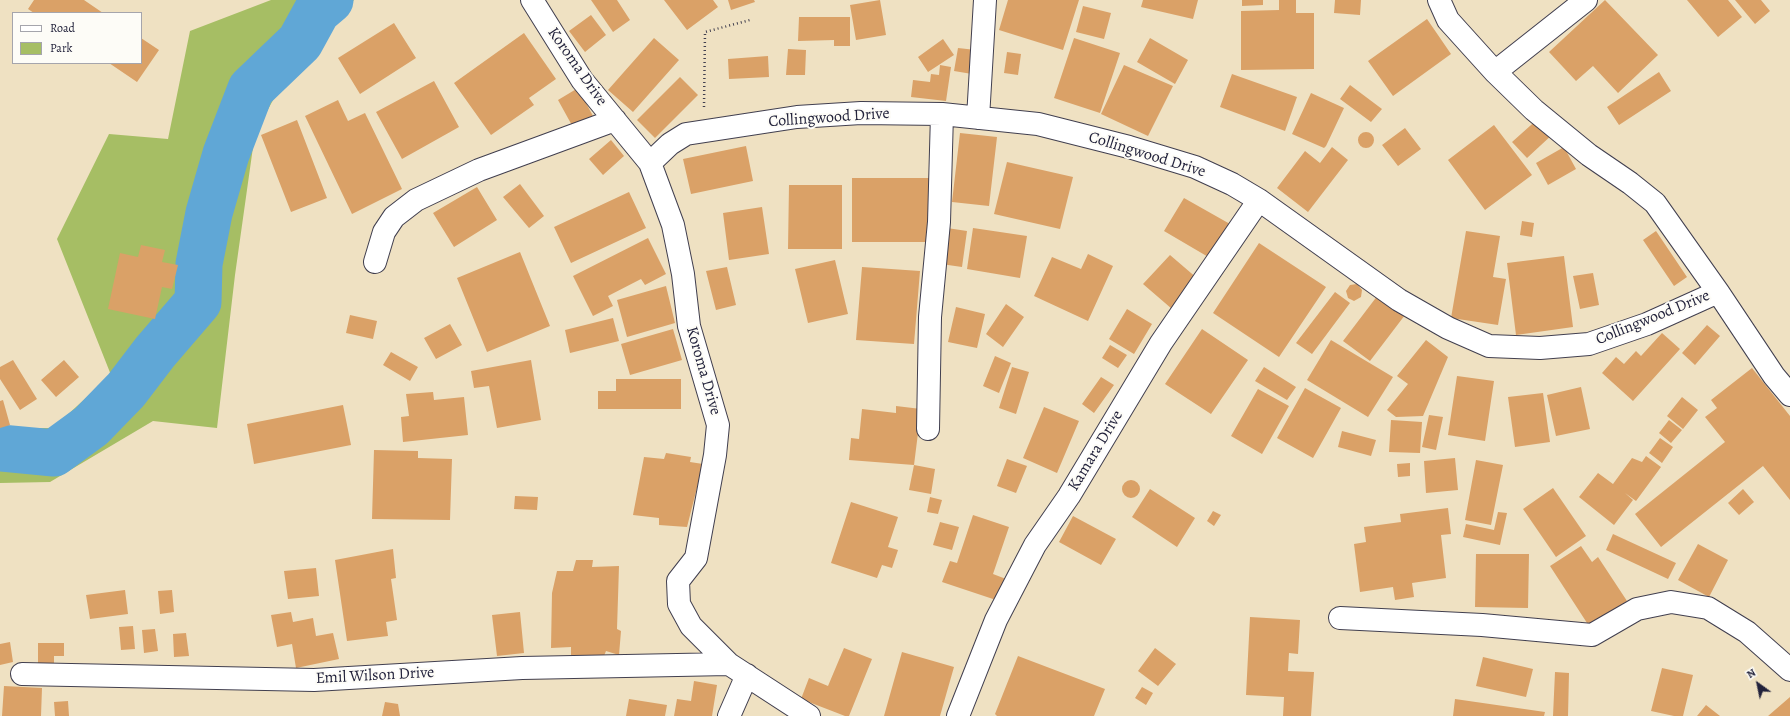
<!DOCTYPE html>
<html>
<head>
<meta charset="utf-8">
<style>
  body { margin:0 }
  #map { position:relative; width:1790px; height:716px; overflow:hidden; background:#efe1c2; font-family:Alegreya,serif }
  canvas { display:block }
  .legend { position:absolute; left:12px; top:12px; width:130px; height:52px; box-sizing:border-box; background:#fdfcf7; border:1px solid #a5a5ac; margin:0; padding:5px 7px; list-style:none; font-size:12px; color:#22223b }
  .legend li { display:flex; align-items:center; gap:8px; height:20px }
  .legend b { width:20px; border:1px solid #a5a5ac }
  .north { position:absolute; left:1738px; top:664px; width:40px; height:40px; -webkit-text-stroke:3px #fdfcf7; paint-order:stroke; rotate:327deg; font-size:11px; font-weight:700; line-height:16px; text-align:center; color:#22223b }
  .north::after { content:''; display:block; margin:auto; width:14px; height:18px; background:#22223b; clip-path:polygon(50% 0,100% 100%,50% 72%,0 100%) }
</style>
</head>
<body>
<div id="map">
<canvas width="1790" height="716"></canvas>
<ul class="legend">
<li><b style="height:5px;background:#fff"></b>Road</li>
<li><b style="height:11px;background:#a6be64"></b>Park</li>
</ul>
<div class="north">N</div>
</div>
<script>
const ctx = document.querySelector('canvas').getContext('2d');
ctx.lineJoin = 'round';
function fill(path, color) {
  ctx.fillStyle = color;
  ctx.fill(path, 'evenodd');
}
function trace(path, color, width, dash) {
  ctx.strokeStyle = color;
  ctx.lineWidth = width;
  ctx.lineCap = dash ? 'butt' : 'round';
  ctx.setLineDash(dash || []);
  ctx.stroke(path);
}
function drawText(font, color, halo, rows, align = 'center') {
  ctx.font = font + ' Alegreya,serif';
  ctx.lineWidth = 4;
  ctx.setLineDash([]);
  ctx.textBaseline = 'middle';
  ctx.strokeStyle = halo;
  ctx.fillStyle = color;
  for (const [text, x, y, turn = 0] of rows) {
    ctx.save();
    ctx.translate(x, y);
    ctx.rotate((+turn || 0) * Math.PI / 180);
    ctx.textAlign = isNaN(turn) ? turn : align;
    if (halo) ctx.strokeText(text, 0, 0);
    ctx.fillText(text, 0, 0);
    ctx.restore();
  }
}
const green = new Path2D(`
  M271,0H354L289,71L255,133L235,275L217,428L153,421L50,482L0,483V428H53L111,375L57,239L109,134L168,139L190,31Z`);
const river = new Path2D(`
  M0,448L54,453L91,426L126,390L155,352L198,302L199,264L209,213L226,154L251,89L300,42L317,11L330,0`);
const building = new Path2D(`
  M34,0H84L103,13H34L28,9Z
  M591,0H617L630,20L613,32Z
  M664,0H713L718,7L687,30Z
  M728,0H754L755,2L731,10Z
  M880,0L886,35L856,40L850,5Z
  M1008,0H1079L1063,50L999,30Z
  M1143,0H1198L1193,19L1141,7Z
  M1242,0H1263V5L1242,6Z
  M1279,0H1296V13H1314V69L1241,70V11L1279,10Z
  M1335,0H1361L1360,15L1334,13Z
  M1605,0L1658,55L1618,93L1593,66L1576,81L1549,52Z
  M1687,0H1728L1742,17L1718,37Z
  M1735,0H1761L1770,11L1755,24Z
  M1083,6L1111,13L1104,39L1076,32Z
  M591,15L606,35L585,52L569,31Z
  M799,17H850V46H834V40L798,41Z
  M1427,19L1451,54L1393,96L1368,61Z
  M394,23L416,58L360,94L338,58Z
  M524,33L556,79L529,98L534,105L491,135L454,83Z
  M141,38L159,50L137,82L109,63H141Z
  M654,38L679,60L633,112L608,90Z
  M1074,38L1120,53L1100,113L1054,98Z
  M1150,38L1188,60L1175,84L1137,62Z
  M943,39L954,55L928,72L918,57Z
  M958,48L976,50L972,74L954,71Z
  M788,49L806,50L805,75H786Z
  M1007,52L1021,54L1018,75L1004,73Z
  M768,56L769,77L729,79L728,59Z
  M940,65L951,67L946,101L911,97L913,80L930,82L931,74L939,75Z
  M1124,65L1173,86L1148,136L1101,114Z
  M1659,72L1671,91L1619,125L1607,107Z
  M1232,74L1297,97L1285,131L1220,107Z
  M680,77L698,95L655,138L637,120Z
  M434,81L459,127L402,159L376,112Z
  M1350,85L1382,109L1371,122L1340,99Z
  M578,88L594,118L574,129L558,100Z
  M1311,93L1344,108L1326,146L1324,148L1292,134Z
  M338,100L348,121L365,113L402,189L352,214L305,116Z
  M1540,117L1554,133L1527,158L1512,142Z
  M297,120L327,198L291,212L261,135Z
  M1494,125L1532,175L1485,210L1448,160Z
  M1405,128L1421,149L1398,166L1382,145Z
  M1358 140a8 8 0 1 1 16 0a8 8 0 1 1-16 0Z
  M960,133L997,137L989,206L952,202Z
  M611,140L624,156L603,175L589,159Z
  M746,146L753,181L691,194L683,159Z
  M1332,147L1348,160L1308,212L1277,188L1305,151L1320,163Z
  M1564,147L1576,169L1548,185L1536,163Z
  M1007,162L1073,177L1060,229L994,214Z
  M852,178H930V242H852Z
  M520,184L544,216L529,228L503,197Z
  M789,185H842V249H788Z
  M477,187L497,220L454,247L433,213Z
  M629,192L646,228L571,263L554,227Z
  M1184,198L1230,224L1210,258L1164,231Z
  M762,207L769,254L729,260L723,213Z
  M1522,221L1534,223L1532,237L1520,235Z
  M947,228L967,231L962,267L941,264Z
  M973,228L1027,236L1020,278L967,269Z
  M1466,231L1500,236L1493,277L1506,279L1498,325L1451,318Z
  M1656,231L1687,277L1674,286L1643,240Z
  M648,238L666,274L645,285L641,279L608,296L613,306L593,316L573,276Z
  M1259,243L1326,287L1279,357L1213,313Z
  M141,245L165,250L162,262L178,265L172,289L162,287L155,319L108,309L120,253L138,257Z
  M520,252L550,326L487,352L457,278Z
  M1088,254L1113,266L1088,321L1034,296L1052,257L1081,269Z
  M1170,255L1198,279L1172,309L1143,284Z
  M1564,256L1573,327L1516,335L1507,263Z
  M835,260L848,314L808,323L795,269Z
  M727,267L736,305L716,310L706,271Z
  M862,267L920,271L914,344L856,340Z
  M1593,273L1599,305L1580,309L1573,276Z
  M1357,284L1362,290L1361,297L1354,301L1348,298L1346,291L1350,285Z
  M666,286L675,323L627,337L617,300Z
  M1335,292L1350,303L1312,354L1296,343Z
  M1378,295L1405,315L1370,361L1343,341Z
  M1006,304L1024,317L1003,347L986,334Z
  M956,307L985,314L977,348L948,342Z
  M1127,309L1152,324L1134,354L1109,339Z
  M350,315L377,321L373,339L346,333Z
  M613,318L619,341L570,353L565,330Z
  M450,324L462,345L436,359L424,338Z
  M1707,325L1720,336L1695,365L1682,353Z
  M673,329L682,360L630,375L621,344Z
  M1202,329L1248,360L1211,414L1165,384Z
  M1662,333L1680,349L1633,401L1602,373L1616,357L1624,364L1636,351L1641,356Z
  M1331,340L1393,377L1368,417L1307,380Z
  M1426,340L1448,357L1423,416L1396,417L1387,410L1408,384L1397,376Z
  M1110,345L1127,355L1118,368L1102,358Z
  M391,352L418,367L410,381L383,365Z
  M995,356L1011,363L999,393L983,386Z
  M13,360L37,399L20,410L0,379V367Z
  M64,360L79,377L56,397L41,380Z
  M531,360L541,420L497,428L489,386L474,388L471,371Z
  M1012,367L1029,372L1016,414L999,408Z
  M1264,367L1296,387L1287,400L1255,381Z
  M1752,368L1790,416V500L1763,466L1661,547L1635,514L1725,442L1705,417L1717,408L1711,400Z
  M1457,376L1494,381L1485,441L1448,435Z
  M1101,377L1114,385L1094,413L1082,404Z
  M616,379H681V409H598V391H616Z
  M1581,387L1590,429L1556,436L1547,395Z
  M1305,388L1341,408L1313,458L1277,438Z
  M1258,389L1289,406L1262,454L1231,436Z
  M433,392L434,400L464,397L468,435L403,442L401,417L409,416L406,394Z
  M1543,393L1550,442L1515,447L1508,397Z
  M1682,397L1698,410L1683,429L1667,416Z
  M3,400L10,425L0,428V401Z
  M343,405L351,445L254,464L247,424Z
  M896,406L921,409L914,465L849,460L851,438L859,439L862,409L896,413Z
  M1044,407L1079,421L1057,473L1023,458Z
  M1429,415L1443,417L1436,450L1422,447Z
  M1391,420L1422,422L1420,453L1389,452Z
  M1669,420L1682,430L1671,443L1659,433Z
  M1342,431L1376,440L1371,456L1338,447Z
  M1660,438L1673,447L1662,463L1649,453Z
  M374,450L418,451V458L452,459L450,520L372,519Z
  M666,453L691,457L690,462L703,464L687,527L659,525V518L633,515L644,457L664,459Z
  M1646,456L1661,467L1636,501L1625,493L1633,500L1614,525L1579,497L1598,473L1613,484L1632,458L1642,462Z
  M1455,458L1458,490L1426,493L1424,461Z
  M1007,459L1027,466L1016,493L997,486Z
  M1476,460L1503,465L1491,525L1465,520Z
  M1410,463V476L1398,477L1397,464Z
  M914,465L935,469L931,494L909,490Z
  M1122 489a9 9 0 1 1 18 0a9 9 0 1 1-18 0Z
  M1553,488L1586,536L1556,557L1523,509Z
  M1150,489L1195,518L1177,547L1132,517Z
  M1743,489L1754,502L1739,515L1728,503Z
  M515,496L538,497L537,510L514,509Z
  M930,497L942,500L938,514L927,512Z
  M851,502L898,517L888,547L898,550L892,568L882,565L877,578L831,563Z
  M1448,508L1451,534L1441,535L1446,578L1412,583L1414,597L1395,600L1393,587L1360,592L1354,544L1366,542L1364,527L1401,522L1400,514Z
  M1213,511L1221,515L1214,526L1207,521Z
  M1498,512L1507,513L1500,545L1463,537L1466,524L1494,530Z
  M973,515L1009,527L993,574L1006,579L999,601L942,582L950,561L957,563Z
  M1073,516L1116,539L1101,565L1059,542Z
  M940,522L959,527L952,550L933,545Z
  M1613,534L1676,563L1668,579L1606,550Z
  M1698,544L1728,560L1709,597L1678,580Z
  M1581,546L1592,562L1598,557L1627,601L1589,626L1550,566Z
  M393,549L396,578L391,579L397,620L386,622L388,636L347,641L335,560Z
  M1476,554H1529L1528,608L1475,607Z
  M576,560H593L592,567L619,566L617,629L621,631L619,655L606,651L604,656L571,655V647L551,648L552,593L557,571H573Z
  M316,568L319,596L288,599L284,571Z
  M125,590L128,614L90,619L86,595Z
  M172,590L174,612L160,614L158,591Z
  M291,612L293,622L313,618L316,636L333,633L339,659L296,668L292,644L277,647L271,615Z
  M520,612L524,653L497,656L492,615Z
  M1250,617L1300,620L1298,654L1289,653L1288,671L1314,672L1311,716H1283L1284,697L1246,695Z
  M133,626L135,649L121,650L119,627Z
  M155,629L158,651L144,653L142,630Z
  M186,633L189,656L174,657L173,634Z
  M10,642L13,662L0,665V644Z
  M38,643H64V656H54V665H38Z
  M844,648L872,659L849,716H845L801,699L809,678L828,686Z
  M1155,648L1176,664L1158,686L1138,671Z
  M902,652L954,667L940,716H884Z
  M1018,656L1105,689L1094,716H997L995,714Z
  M1483,657L1533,669L1526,697L1476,686Z
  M1662,668L1693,675L1683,716H1674L1651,711Z
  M1555,672L1569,673L1568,716H1553Z
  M694,681L717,685L712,716H674L677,699L691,701Z
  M4,686L42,688L41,716H2Z
  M1142,687L1153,693L1146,705L1135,698Z
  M1790,697V716H1768Z
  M629,699L667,705L665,716H626Z
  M1455,699L1545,712L1544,716H1453Z
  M68,701L69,716H55L54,702Z
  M385,702L398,704L400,716H382Z
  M1706,705L1720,716H1697Z`);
const path = new Path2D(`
  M704,107L705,32L750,20`);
const street = new Path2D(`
  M532,0L582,80L650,163L673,225L683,274L689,326L718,425L715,455L696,558L678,581L679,604L691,626L729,664L809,716
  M1439,0L1448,20L1495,72L1534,110L1589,155L1630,183L1655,203L1718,292L1774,376L1790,395
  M1495,72L1586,0
  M978,118L985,0
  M650,163L670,144L686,134L797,117L861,113L942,114L1038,124L1129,147L1195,167L1232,184L1259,200L1399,300L1448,328L1489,346L1540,348L1589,344L1647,324L1718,292
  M375,262L384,232L394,217L416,200L479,170L615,120
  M928,429L930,317L939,222L942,114
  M1340,618L1482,625L1592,635L1637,609L1671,602L1708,608L1747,632L1790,670
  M22,674L314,680L522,668L729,664
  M729,716L747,675
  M958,716L996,620L1035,545L1069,496L1161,343L1259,200`);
const streetNames = [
  ["Koroma Drive",577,67,55],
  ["Collingwood Drive",829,118,-4],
  ["Collingwood Drive",1147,155,17],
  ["Collingwood Drive",1653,318,-22],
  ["Koroma Drive",703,371,74],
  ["Kamara Drive",1096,451,-59],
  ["Emil Wilson Drive",375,676,-3]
];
fill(green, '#a6be64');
trace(river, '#60a7d6', 47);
fill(building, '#daa167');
trace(street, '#413f4f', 24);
trace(path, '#413f4f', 2.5, [1, 3]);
trace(street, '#fff', 22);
drawText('16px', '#22223b', '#fdfcf7', streetNames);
</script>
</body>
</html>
